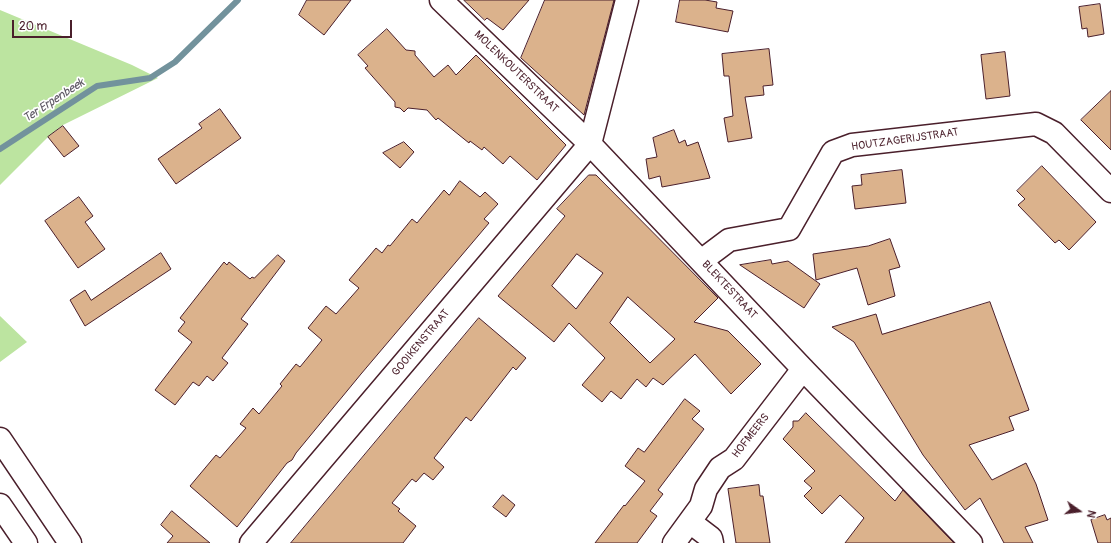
<!DOCTYPE html>
<html>
<head>
<meta charset="utf-8">
<style>
  body { margin:0 }
  #map { position:relative; width:1111px; height:543px; overflow:hidden; background:#fff; font-family:Pangolin,sans-serif }
  canvas { display:block }
  .north { position:absolute; left:1059px; top:491px; width:40px; height:40px; -webkit-text-stroke:3px #fff; paint-order:stroke; rotate:104deg; font-size:11px; font-weight:700; line-height:16px; text-align:center; color:#4a1f2b }
  .north::after { content:''; display:block; margin:auto; width:14px; height:18px; background:#4a1f2b; clip-path:polygon(50% 0,100% 100%,50% 72%,0 100%) }
  .scale { position:absolute; left:12px; top:20px; width:60px; height:18px; box-sizing:border-box; border:2px solid #4a1f2b; border-top:0; padding-left:5px; font-size:12px; line-height:14px; white-space:nowrap; color:#4a1f2b; -webkit-text-stroke:3px #fff; paint-order:stroke }
</style>
</head>
<body>
<div id="map">
<canvas width="1111" height="543"></canvas>
<div class="north">N</div>
<div class="scale">20 m</div>
</div>
<script>
const ctx = document.querySelector('canvas').getContext('2d');
ctx.lineJoin = 'round';
function fill(path, color) {
  ctx.fillStyle = color;
  ctx.fill(path, 'evenodd');
}
function trace(path, color, width, dash) {
  ctx.strokeStyle = color;
  ctx.lineWidth = width;
  ctx.lineCap = dash ? 'butt' : 'round';
  ctx.setLineDash(dash || []);
  ctx.stroke(path);
}
function drawText(font, color, halo, rows, align = 'center') {
  ctx.font = font + ' Pangolin,sans-serif';
  ctx.lineWidth = 3.5;
  ctx.setLineDash([]);
  ctx.textBaseline = 'middle';
  ctx.strokeStyle = halo;
  ctx.fillStyle = color;
  for (const [text, x, y, turn = 0] of rows) {
    ctx.save();
    ctx.translate(x, y);
    ctx.rotate((+turn || 0) * Math.PI / 180);
    ctx.textAlign = isNaN(turn) ? turn : align;
    if (halo) ctx.strokeText(text, 0, 0);
    ctx.fillText(text, 0, 0);
    ctx.restore();
  }
}
const green = new Path2D(`
  M0,10L132,65L158,78L63,125L48,137L0,185Z
  M0,316L27,342L0,362Z`);
const stream = new Path2D(`
  M0,149L97,86L150,78L175,62L238,0`);
const building = new Path2D(`
  M307,0H351L324,35L299,15Z
  M464,0H529L503,30L487,18L485,20Z
  M545,0H614L584,115L521,58Z
  M680,0H705L717,2L716,8L733,11L728,32L676,22Z
  M1100,4L1104,34L1088,37L1087,28L1082,29L1079,7Z
  M387,29L406,50L415,51V55L434,77L448,65L456,75L476,55L566,145L537,180L510,156L503,164L484,147L482,150L470,141L469,143L438,118L436,120L427,110L408,108L404,112L400,108L395,107V102L365,68L368,66L358,55Z
  M769,49L773,85L763,86L764,95L745,97L752,138L728,142L724,118L733,116L729,76H724L722,54Z
  M1005,52L1010,96L986,99L981,55Z
  M1111,91V150L1081,120Z
  M220,109L241,138L176,184L158,159L202,128L199,124Z
  M63,126L79,146L64,157L48,137Z
  M674,130L679,143L685,140L687,146L698,142L710,178L662,187L660,176L649,179L646,159L657,157L653,138Z
  M404,142L414,152L400,168L383,153Z
  M1042,166L1096,222L1069,250L1059,240L1055,243L1018,205L1025,199L1017,191Z
  M902,170L906,203L855,209L852,186L862,185L861,175Z
  M589,175H596L718,298L694,322L728,331L761,364L731,394L695,354L663,385L653,378L646,387L637,379L621,399L611,391L602,402L582,385L605,358L569,323L554,342L498,296L565,216L557,209ZM577,254L603,273L576,309L552,286ZM628,297L675,339L650,363L610,323Z
  M460,181L480,197L485,192L498,204L484,219L489,223L361,374L296,453L292,460L287,463L237,527L190,486L216,455L220,458L246,428L240,424L253,408L259,414L282,386L280,384L296,364L300,367L322,340L308,328L326,306L336,314L359,288L349,280L376,248L382,253L388,245L390,246L412,219L417,223L444,190L449,195Z
  M79,197L93,216L85,222L105,249L78,268L45,221Z
  M890,239L900,267L889,270L895,296L868,305L857,268L816,280L813,254L868,246Z
  M161,253L171,269L85,326L70,300L85,290L91,300Z
  M278,255L285,261L241,319L248,324L222,358L228,363L213,381L207,376L199,386L193,382L175,405L155,390L192,342L178,331L185,322L180,318L224,262L227,265L229,262L250,279L252,277L254,278Z
  M771,260L772,264L788,261L820,284L804,308L740,265Z
  M990,302L1029,410L1009,417L1014,430L969,445L992,480L1026,463L1036,484L1048,520L1025,527L1033,543H1004L980,498L965,510L923,455L854,342L832,327L876,314L882,334Z
  M479,318L526,358L516,370L513,367L471,421L466,417L434,458L444,467L433,480L424,473L416,482L412,479L392,503L400,509L398,511L416,526L403,543H291Z
  M685,399L700,411L692,419L704,429L658,490L663,494L650,511L657,516L637,543H595L624,505L625,506L645,481L625,466L638,448L644,452Z
  M806,413L895,501L903,490L954,543H845L864,518L840,495L822,514L804,496L812,488L804,481L815,471L783,439L793,427V421H798Z
  M759,485L760,496H763L770,543H736L728,489Z
  M503,495L515,505L506,517L493,507Z
  M172,511L192,528L210,543H167L173,536L161,525Z
  M1105,515L1107,520L1111,518V543H1098L1091,520Z`);
const street = new Path2D(`
  M441,0L590,144L803,369L971,543
  M701,261L729,240L789,229L833,152L852,145L1036,124L1054,133L1111,191
  M690,522L711,538L712,543
  M251,543L590,144L627,0
  M674,543L701,506L706,489L720,468L734,459L803,369`);
const secondary = new Path2D(`
  M0,439L70,543
  M0,505L26,543`);
const streetNames = [
  ["MOLENKOUTERSTRAAT",516,72,44],
  ["HOUTZAGERIJSTRAAT",905,140,-8],
  ["BLEKTESTRAAT",729,290,47],
  ["GOOIKENSTRAAT",421,343,-50],
  ["HOFMEERS",751,436,-52]
];
const waterNames = [
  ["Ter Erpenbeek",54,101,-33]
];
fill(green, '#bce4a0');
trace(stream, '#72929c', 6);
fill(building, '#dbb28c');
trace(building, '#4a1f2b', 1);
trace(street, '#4a1f2b', 25);
trace(secondary, '#4a1f2b', 25);
trace(street, '#fff', 22);
trace(secondary, '#fff', 22);
drawText('11px', '#4a1f2b', '#fff', streetNames);
drawText('italic 12px', '#5e5864', '#fff', waterNames);
</script>
</body>
</html>
